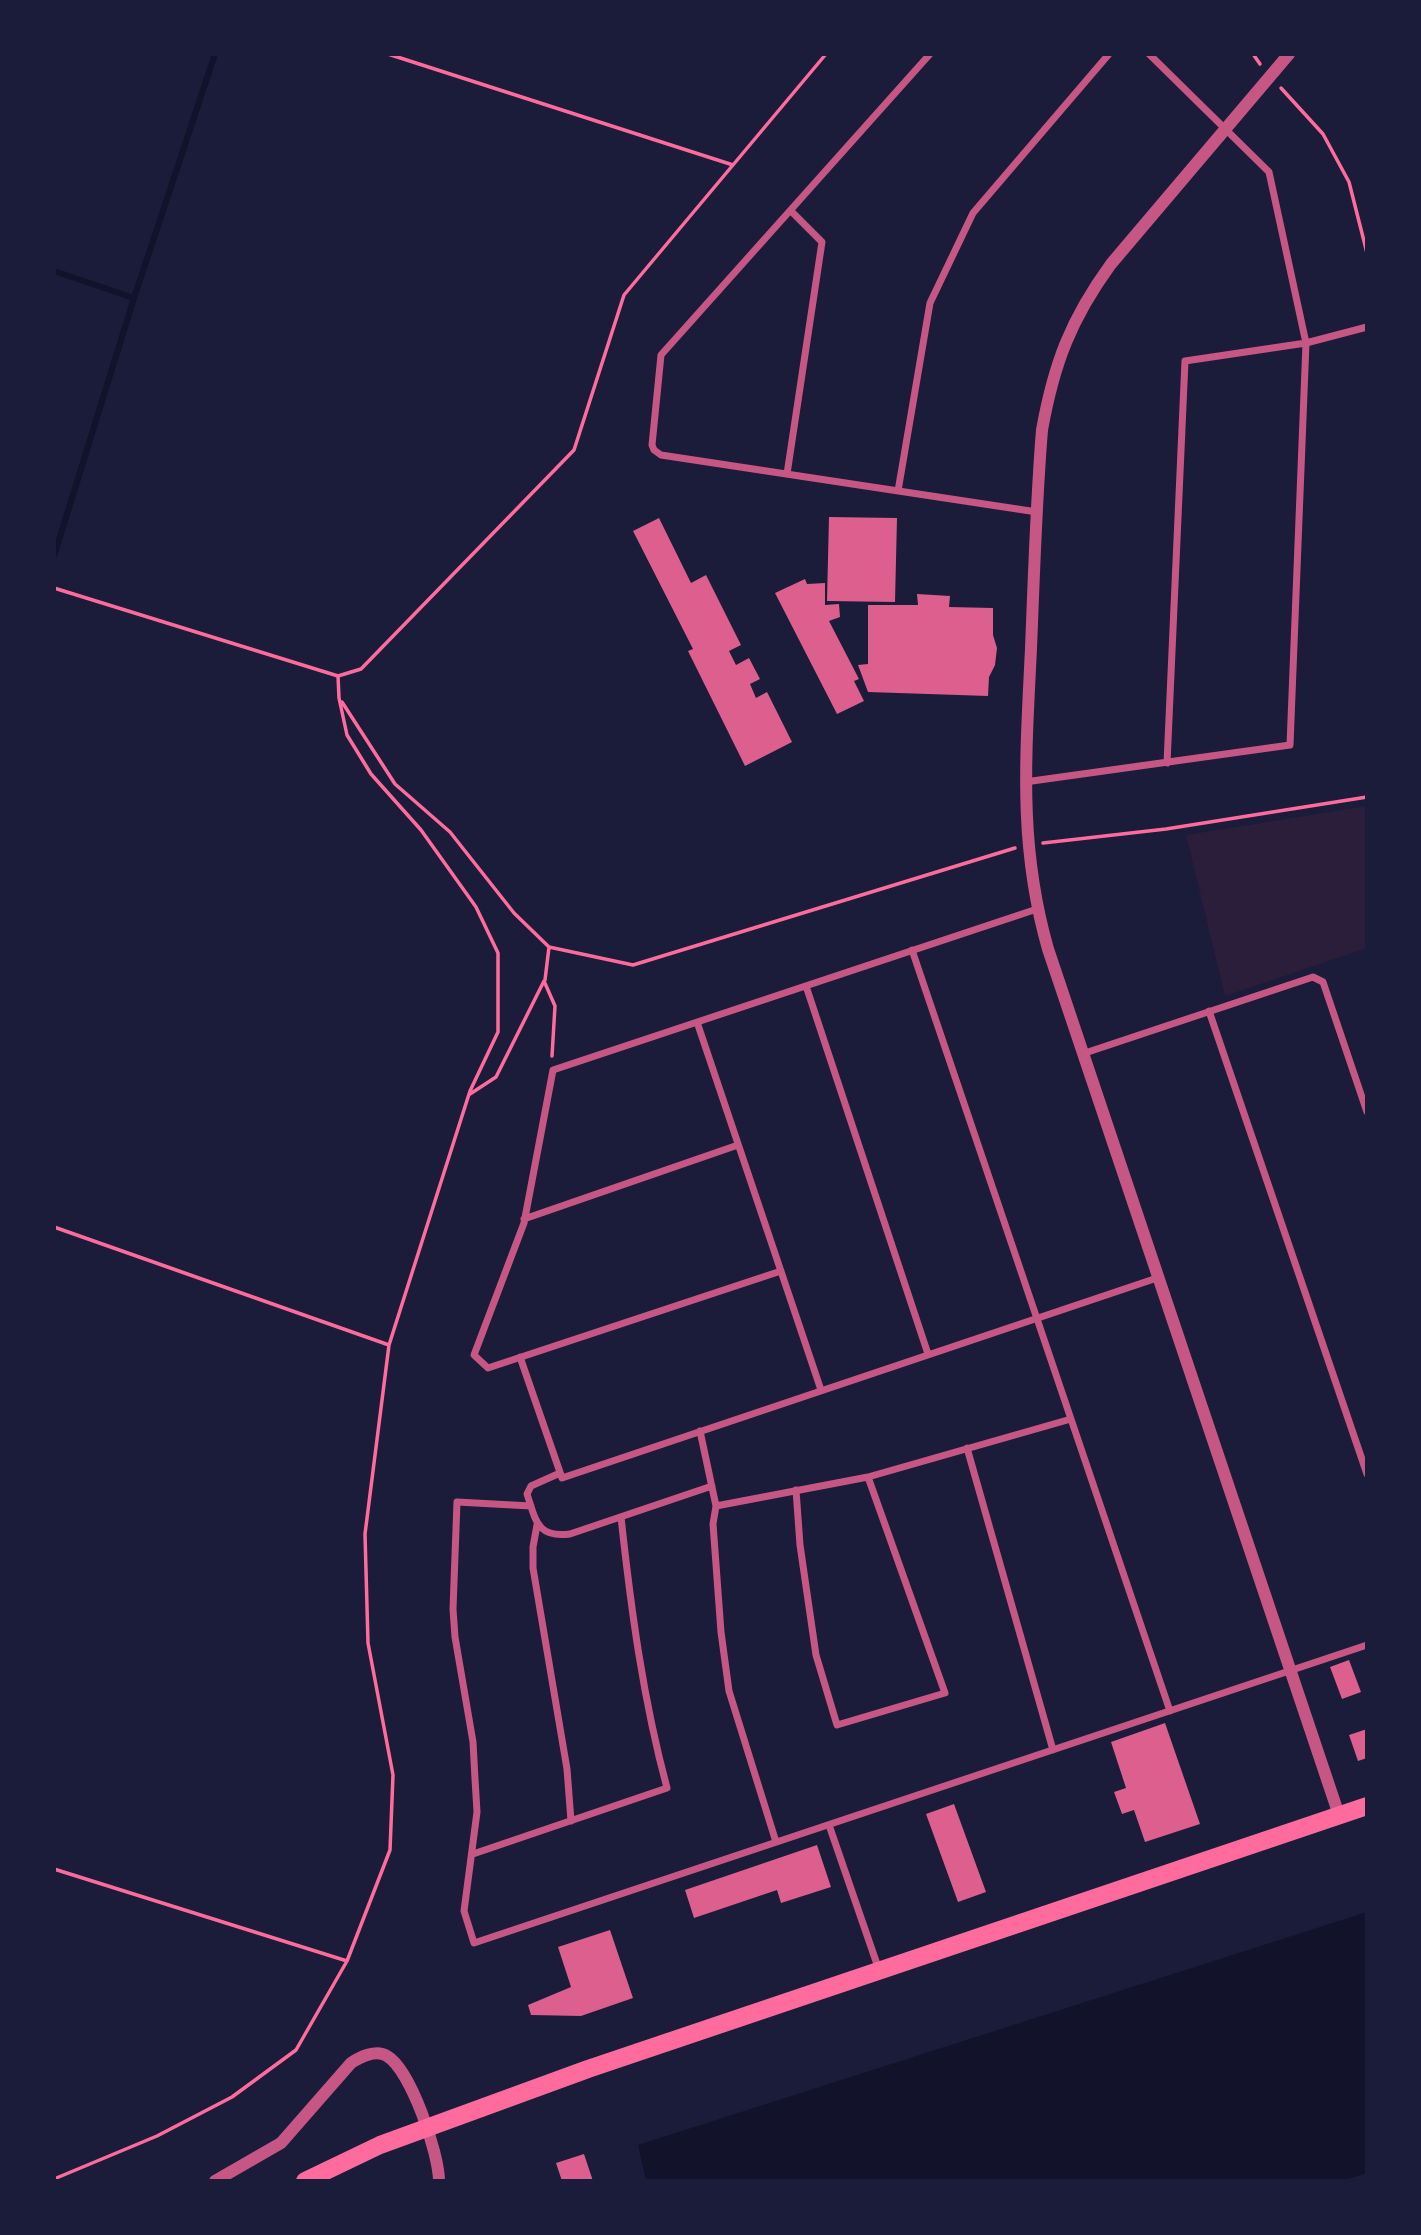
<!DOCTYPE html>
<html>
<head>
<meta charset="utf-8">
<style>
  body { margin:0 }
  #map { position:relative; width:1421px; height:2235px; overflow:hidden; background:#1b1b3a; font-family:"Fira Sans",sans-serif }
  canvas { display:block }
  .frame { position:absolute; inset:0; border:56px solid #1b1b3a; pointer-events:none }
</style>
</head>
<body>
<div id="map">
<canvas width="1421" height="2235"></canvas>
<div class="frame"></div>
</div>
<script>
const ctx = document.querySelector('canvas').getContext('2d');
ctx.lineJoin = 'round';
function fill(path, color) {
  ctx.fillStyle = color;
  ctx.fill(path, 'evenodd');
}
function trace(path, color, width, dash) {
  ctx.strokeStyle = color;
  ctx.lineWidth = width;
  ctx.lineCap = dash ? 'butt' : 'round';
  ctx.setLineDash(dash || []);
  ctx.stroke(path);
}
const green = new Path2D(`
  M1367,806V948L1225,996L1186,835Z`);
const water = new Path2D(`
  M1367,1912V2173L1342,2181H646L638,2145Z`);
const stream = new Path2D(`
  M54,271L134,298
  M54,556L134,298L215,54`);
const building = new Path2D(`
  M829,517L897,518L895,602L827,601Z
  M659,518L691,583L706,575L741,645L729,651L736,665L749,658L760,679L750,684L756,698L767,692L792,742L745,766L688,651L693,649L633,531Z
  M805,579L807,584L825,583V605L839,604L840,617L829,621L859,679L854,681L864,701L837,714L775,593Z
  M917,594L950,596L949,607L993,608V635L997,648L995,665L989,677L988,696L868,692L858,665L868,664V605H918Z
  M1349,1660L1361,1692L1342,1699L1330,1667Z
  M1165,1723L1200,1824L1145,1842L1134,1810L1122,1814L1114,1792L1126,1788L1111,1742Z
  M1367,1729V1758L1358,1761L1349,1735Z
  M954,1804L986,1892L958,1902L926,1814Z
  M817,1845L831,1887L781,1903L777,1890L694,1918L685,1890Z
  M610,1930L633,1998L581,2016L531,2015L528,2005L571,1987L558,1947Z
  M584,2154L593,2181H562L556,2163Z`);
const path = new Path2D(`
  M388,54L733,165
  M1253,54L1260,64
  M1281,88L1323,134L1349,182L1367,253
  M54,588L338,676L361,669L574,450L624,295L826,54
  M342,702L395,784L450,832L514,913L549,947L633,965L1015,848
  M1043,843L1166,829L1367,797
  M545,980L549,947
  M470,1094L496,1077L544,981L555,1006L552,1056
  M54,1227L389,1345
  M54,1869L347,1961
  M54,2179L157,2136L232,2097L296,2050L347,1961L390,1850L393,1775L368,1643L365,1534L389,1345L470,1091L498,1032V953L476,907L421,830L371,774L347,735L339,698L338,676`);
const minor = new Path2D(`
  M930,54L661,355L652,445L654,450L661,455L1037,512
  M787,474L822,242L791,211
  M898,491L930,303L973,213L1109,54
  M1167,763L1185,361L1306,343L1367,327
  M1025,782L1290,745L1306,343L1269,172L1149,54
  M912,950L1170,1711
  M806,986L928,1354
  M1209,1011L1367,1474
  M697,1022L821,1390
  M1082,1054L1313,977L1323,982L1367,1112
  M524,1219L738,1145
  M781,1271L488,1368L474,1355L524,1223L553,1070L1037,909
  M520,1357L562,1478L1157,1278
  M700,1431L716,1506L713,1524L721,1632L729,1691L776,1842
  M967,1448L1053,1750
  M560,1473L531,1486L527,1494C536,1521 537,1538 570,1534L712,1486
  M796,1490L800,1545L816,1655L837,1725L945,1693L868,1477
  M531,1506L457,1502L453,1609L455,1637L473,1742L475,1779L477,1812L464,1911L474,1943L1367,1645
  M716,1506L868,1477L1071,1419
  M537,1525L533,1547V1568L567,1769L571,1821
  M829,1825L879,1970
  M473,1854L667,1788C643,1699 631,1609 621,1517`);
const tertiary = new Path2D(`
  M1289,54L1111,264C1071,319 1054,363 1042,430C1036,503 1034,576 1031,648C1026,756 1018,844 1048,949L1339,1815
  M215,2181L281,2143L351,2063C360,2057 376,2049 387,2056C411,2070 439,2154 439,2181`);
const primary = new Path2D(`
  M305,2181L380,2145L588,2069L1367,1806`);
fill(green, '#2a1e3b');
fill(water, '#12122b');
trace(stream, '#12122b', 6);
fill(building, '#dd5f8e');
trace(path, '#ff6b9d', 3.5);
trace(minor, '#c65784', 7);
trace(tertiary, '#c65784', 12);
trace(primary, '#ff6b9d', 18);
</script>
</body>
</html>
